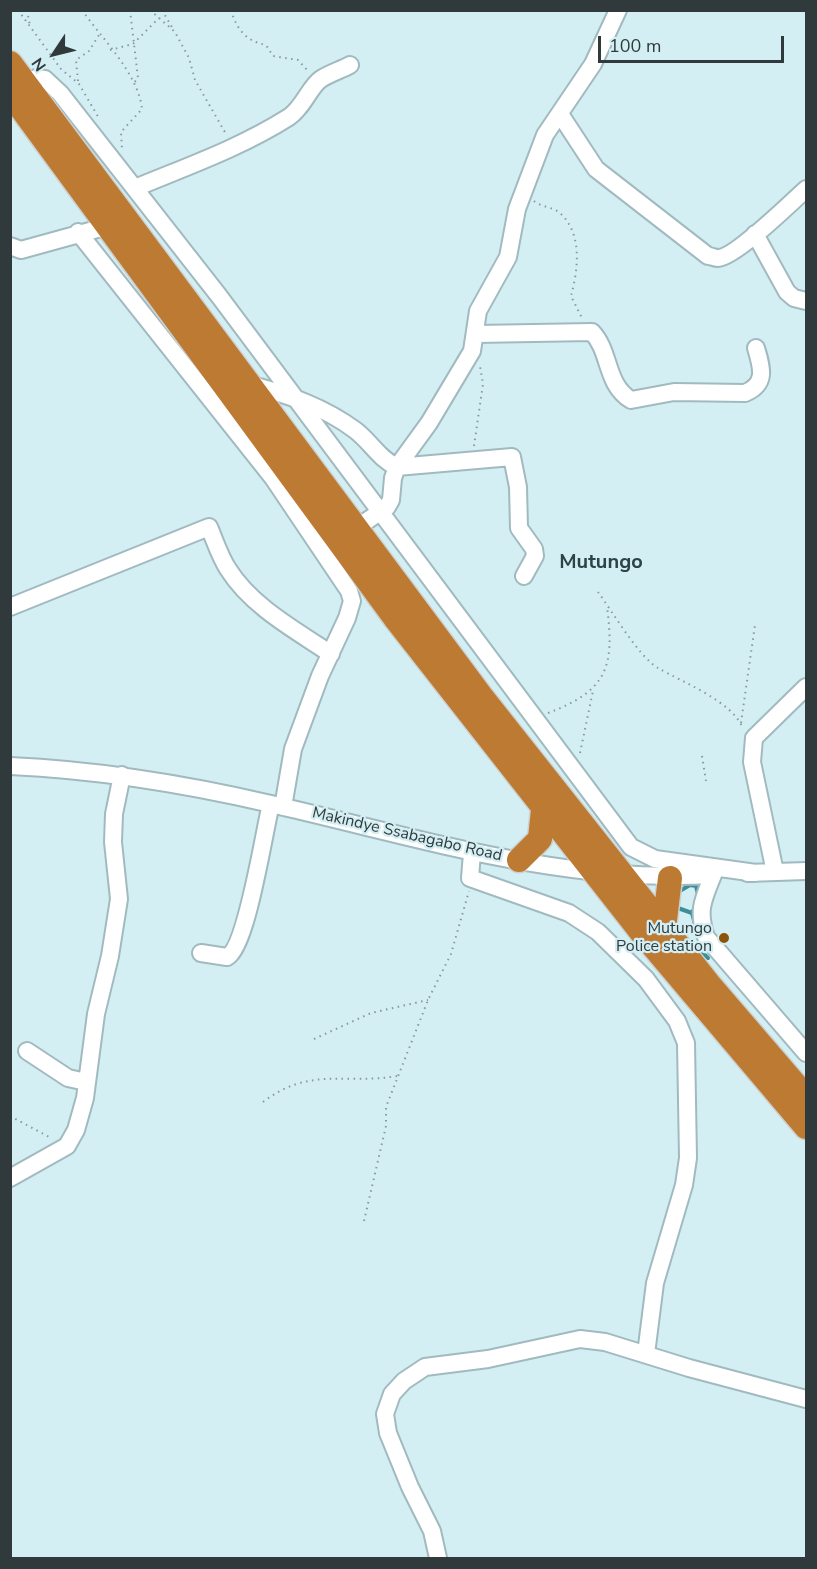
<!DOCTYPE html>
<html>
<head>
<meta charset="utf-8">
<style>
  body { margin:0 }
  #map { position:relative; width:817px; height:1569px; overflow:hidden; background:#d4eff3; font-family:"Nunito Sans",sans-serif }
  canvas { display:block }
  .frame { position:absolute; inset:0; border:12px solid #303a3c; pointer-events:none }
  .north { position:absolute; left:24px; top:24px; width:60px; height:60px; -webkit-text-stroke:4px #d4eff3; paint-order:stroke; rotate:235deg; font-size:16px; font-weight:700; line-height:24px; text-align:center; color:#303a3c }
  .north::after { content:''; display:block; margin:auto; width:21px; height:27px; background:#303a3c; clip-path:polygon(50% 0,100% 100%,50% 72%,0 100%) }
  .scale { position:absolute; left:598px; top:36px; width:186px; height:27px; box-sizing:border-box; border:3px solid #303a3c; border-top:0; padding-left:8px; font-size:18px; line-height:21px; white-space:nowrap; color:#303a3c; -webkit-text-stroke:4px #d4eff3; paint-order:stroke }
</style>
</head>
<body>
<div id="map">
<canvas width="817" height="1569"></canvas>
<div class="frame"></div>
<div class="north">N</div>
<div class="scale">100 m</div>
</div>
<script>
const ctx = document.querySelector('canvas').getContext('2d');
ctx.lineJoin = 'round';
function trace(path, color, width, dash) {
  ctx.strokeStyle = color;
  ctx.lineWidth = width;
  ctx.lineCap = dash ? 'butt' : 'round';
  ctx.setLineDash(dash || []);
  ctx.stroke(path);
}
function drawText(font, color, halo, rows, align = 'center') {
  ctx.font = font + ' "Nunito Sans",sans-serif';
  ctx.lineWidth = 4.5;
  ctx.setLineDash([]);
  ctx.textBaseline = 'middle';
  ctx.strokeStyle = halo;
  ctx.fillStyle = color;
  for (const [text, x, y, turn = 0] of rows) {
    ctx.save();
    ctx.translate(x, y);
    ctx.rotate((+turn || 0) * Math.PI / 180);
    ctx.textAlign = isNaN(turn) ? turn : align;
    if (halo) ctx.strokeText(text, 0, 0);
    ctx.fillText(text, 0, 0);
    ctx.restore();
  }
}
const stream = new Path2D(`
  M678,892L690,885L696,886L698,894
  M675,907L692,913
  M695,907L692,913L696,928
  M689,940L708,958`);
const path = new Path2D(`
  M18,10L61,69L79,84L100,120
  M27,10L30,26
  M82,10C102,39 138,73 142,109L121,132L122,149
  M130,10L138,78L133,84
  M150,10L175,32L189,58L195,80L226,134
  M162,10L173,29
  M231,10C237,30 246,41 266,45L273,56L298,60L309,72
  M110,50L133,44L159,18
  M78,81L76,60L89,51L99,35
  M534,201C541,207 553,207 560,213C583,234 578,270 571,296L582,318
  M474,446L483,384L480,366
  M598,592C612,611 639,657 658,668C682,682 734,702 743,729
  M548,713C607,691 615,667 607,607
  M741,723L755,625
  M580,753L593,691
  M702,756L706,781
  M314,1039L371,1013L428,1000
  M263,1102C310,1066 345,1085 397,1076
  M10,1116L51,1138
  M364,1221L386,1126V1107L428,1000L451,954L469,891`);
const minor = new Path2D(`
  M27,85L36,78L45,79L60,93L219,296L631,847L655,859L756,873
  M560,114L596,169L708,256C712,256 714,258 718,258C734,258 792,202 806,189
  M135,188C188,166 240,148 289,117C303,108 310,86 321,79C330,73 341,70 350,65
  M78,232L273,478L349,591L352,601L347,618L320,676L293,749L283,807
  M755,234L787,292L794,298L806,301
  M10,246L21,250L108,226
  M476,334L592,332C611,352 605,384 631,400L674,392L745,393C767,384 762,368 756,348
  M252,385C289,395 324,407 355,430C370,441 379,459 397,467L512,457L518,487L519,528L534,549L535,556L524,576
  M355,529L387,507L391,500L393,478L397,467L429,423L472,351L478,311L508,257L517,209L545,135L593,64L618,10
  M10,607L209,527C215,541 220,557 228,569C251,606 295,630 331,654
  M10,766C99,770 185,784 271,804C416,837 562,884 713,875
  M472,853L470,878L569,913L598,932L646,979L677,1021L686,1043L688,1158L684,1185L655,1283L646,1354
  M775,872L752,762L754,738L806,687
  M747,873L806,871
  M713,875C703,900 697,910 706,937L806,1053
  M201,953L227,957C247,947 264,831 271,804
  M27,1051L68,1078L86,1082
  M10,1178L67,1146L76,1130L85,1098L96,1014L110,956L119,899L113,842L114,814L122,775
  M438,1558L432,1531L410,1487L388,1433L385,1414L392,1394L404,1381L425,1367L488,1359L580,1339L605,1342L689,1368L806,1399`);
const highway = new Path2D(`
  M10,63L481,696L708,983L806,1097
  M10,93L395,618L642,933L806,1127
  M519,860L540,839L543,810
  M664,928L670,878`);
const markers = [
  [724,938,6,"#8c530b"]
];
const streetNames = [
  ["Makindye Ssabagabo Road",407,835,13]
];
const poiNames = [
  ["Mutungo",712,929],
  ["Police station",712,947]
];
const quarterNames = [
  ["Mutungo",601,563]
];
trace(stream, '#3a8f9a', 4);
trace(minor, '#a1babf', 20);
trace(highway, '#cdd0d0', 27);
trace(path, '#86999c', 2, [1.5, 4.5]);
trace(minor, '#fff', 16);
trace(highway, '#bd7a33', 24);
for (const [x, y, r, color] of markers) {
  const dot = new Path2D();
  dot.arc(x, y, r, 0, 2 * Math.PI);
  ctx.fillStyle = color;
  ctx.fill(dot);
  trace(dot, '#d4eff3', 2);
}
drawText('16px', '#303a3c', '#d4eff3', streetNames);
drawText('16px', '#303a3c', '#d4eff3', poiNames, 'right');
drawText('bold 20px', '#2d4447', '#d4eff3', quarterNames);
</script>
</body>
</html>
